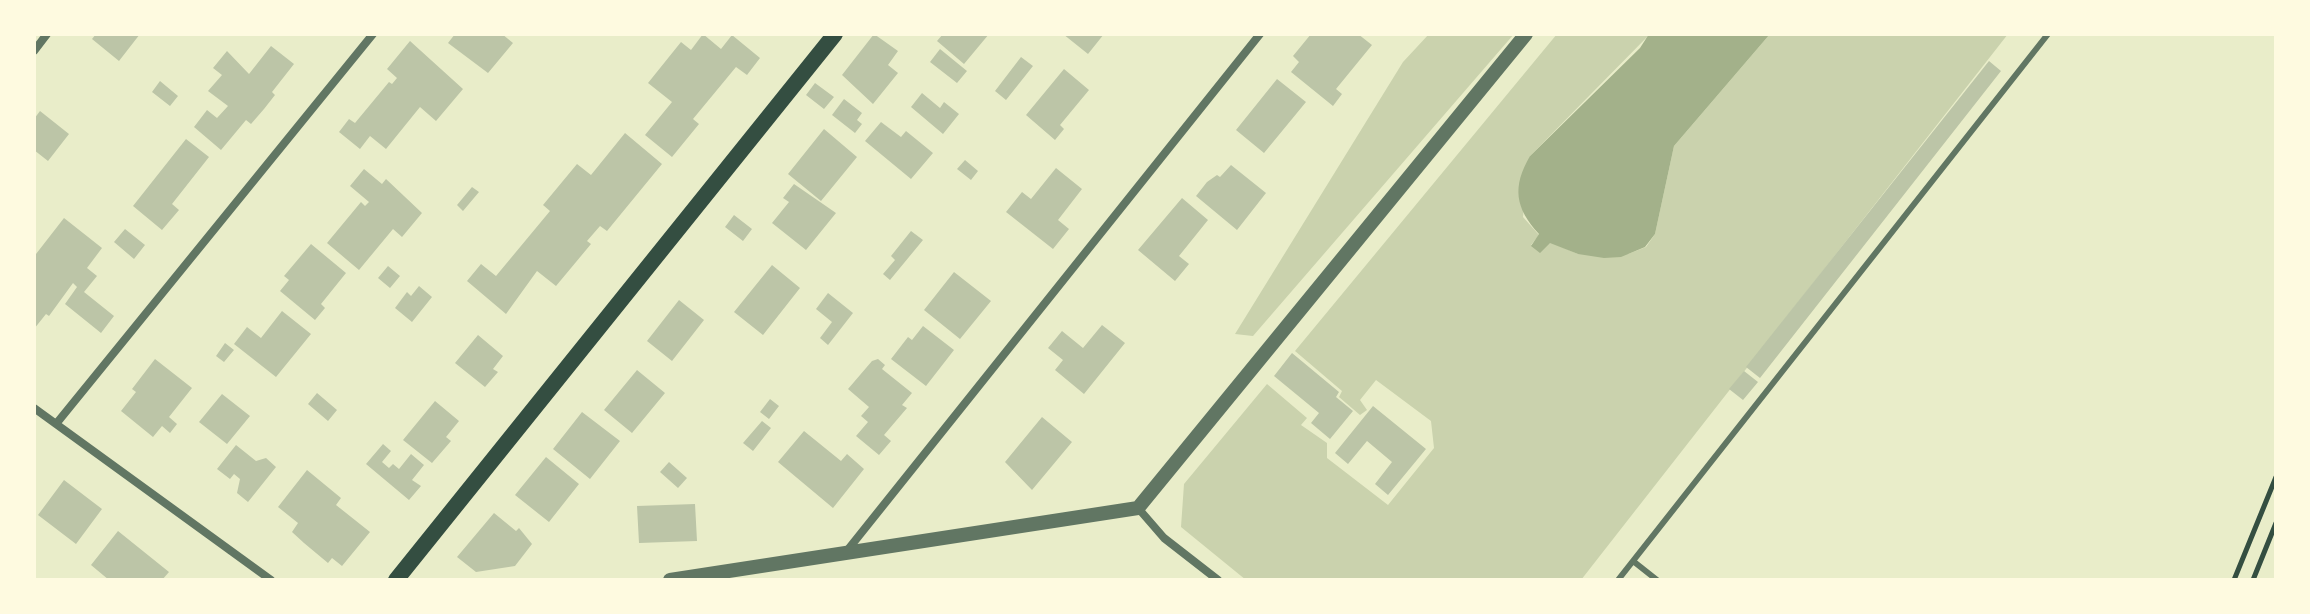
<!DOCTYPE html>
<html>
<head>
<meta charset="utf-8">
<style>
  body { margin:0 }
  #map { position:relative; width:2310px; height:614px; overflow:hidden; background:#e9edc9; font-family:Raleway,sans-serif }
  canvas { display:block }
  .frame { position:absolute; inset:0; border:36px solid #fefae0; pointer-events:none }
</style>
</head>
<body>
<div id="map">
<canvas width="2310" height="614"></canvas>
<div class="frame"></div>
</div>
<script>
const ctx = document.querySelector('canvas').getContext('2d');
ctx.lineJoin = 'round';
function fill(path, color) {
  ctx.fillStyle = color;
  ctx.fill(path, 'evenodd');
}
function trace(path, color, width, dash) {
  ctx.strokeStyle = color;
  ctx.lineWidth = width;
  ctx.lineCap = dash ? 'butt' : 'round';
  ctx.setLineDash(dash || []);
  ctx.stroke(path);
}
const green = new Path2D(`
  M1429,34H1514L1253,336L1235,334L1403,62Z
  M1557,34H1650L1530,156L1523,217L1539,235L1531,245L1550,242L1578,254H1628L1646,247L1655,234L1674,146L1770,34H2008L1581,580H1246L1181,527L1184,484L1267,384L1307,418L1301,425L1327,443V458L1388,505L1434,448L1431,421L1376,380L1360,400L1367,410L1360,415L1339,397L1342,391L1295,351Z`);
const water = new Path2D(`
  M1649,34H1770L1674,146L1655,234L1645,247L1621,257L1604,258L1578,254L1550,243L1540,253L1531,246L1539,234C1515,208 1512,187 1530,156L1640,48Z`);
const building = new Path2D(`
  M96,34H140L119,61L92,39Z
  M455,34H502L513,43L488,73L448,43Z
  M703,34L721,49L732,35L760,58L747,75L736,67L693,119L699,124L672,157L645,135L672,102L648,83L681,42L691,50Z
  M874,34L898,51L888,65L898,73L873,104L842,75Z
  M943,34H989L964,64L937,41Z
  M1063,34H1104L1088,54Z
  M1311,34H1358L1372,45L1336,89L1342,94L1333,106L1291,72L1299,62L1293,56Z
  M410,41L463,89L436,121L420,107L386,149L370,136L360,149L339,132L349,119L355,123L389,82L392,84L397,78L387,69Z
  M271,46L294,64L272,92L275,95L264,109L251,124L246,120L221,150L194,127L207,110L217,118L228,106L208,91L222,75L213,68L227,51L249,74Z
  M940,49L967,71L957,83L930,62Z
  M1021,57L1033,66L1006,100L995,91Z
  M1989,61L2001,71L1760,378L1746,367Z
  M1064,69L1089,90L1060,125L1064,129L1055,140L1026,115Z
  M1277,79L1306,102L1264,153L1236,130Z
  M160,81L178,96L170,106L152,92Z
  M815,83L834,97L824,109L806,95Z
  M922,93L940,108L944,102L959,114L943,134L911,107Z
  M844,99L862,113L857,120L862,124L855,133L832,115Z
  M40,111L69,134L48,161L34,150V119Z
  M881,122L901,137L906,131L933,153L911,179L865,141Z
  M824,129L857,157L821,201L788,174Z
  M625,133L662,164L607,231L600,226L587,241L591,244L556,286L537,271L506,314L467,281L481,264L496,276L550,211L543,205L577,164L591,175Z
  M186,139L209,157L172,204L179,210L162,230L133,206Z
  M965,160L978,171L971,180L957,169Z
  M1231,165L1266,193L1237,230L1196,196L1207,182L1217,175L1220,177Z
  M1056,168L1082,189L1058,220L1069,229L1053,249L1006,212L1022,192L1031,199Z
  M364,169L382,184L386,179L422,213L402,237L393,229L359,270L327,243L361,202L365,206L369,202L350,186Z
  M794,184L836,213L806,250L772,223L789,202L783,198Z
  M472,187L479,192L463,211L457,205Z
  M1182,198L1208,220L1179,256L1189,264L1175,281L1138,250Z
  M734,215L752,229L743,241L725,227Z
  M64,218L102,248L87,268L97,276L84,292L114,316L101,333L65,304L77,287L73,283L49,316L46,314L34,329L36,254Z
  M125,229L145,245L134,259L114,242Z
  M911,231L923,240L890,280L883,274L895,260L891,256Z
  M311,244L346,273L321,304L325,308L315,320L280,291L289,280L284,276Z
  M772,265L800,288L763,335L734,312Z
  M388,266L400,276L390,288L378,278Z
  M954,272L991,301L960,339L924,310Z
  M419,286L432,297L412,322L395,308L407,292L411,296Z
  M828,293L853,313L828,345L820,338L832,322L816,309Z
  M679,300L704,320L672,361L647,341Z
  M282,311L311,334L276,377L234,344L247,327L261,338Z
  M1102,325L1125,343L1084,394L1055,370L1063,360L1048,348L1062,331L1083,348Z
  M923,326L954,350L926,386L891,359L908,337L912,340Z
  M478,335L503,356L493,369L498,372L485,387L455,363Z
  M225,343L234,350L224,362L216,356Z
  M1292,353L1339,392L1336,397L1353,411L1330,439L1311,423L1319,413L1274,376Z
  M155,359L192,388L169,417L177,424L170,433L162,426L153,437L121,411L136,392L132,389Z
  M878,359L885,365L882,369L912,393L902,405L907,408L884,435L891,441L879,455L856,436L868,422L861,416L869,407L848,389L872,361Z
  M637,370L665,393L632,433L604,410Z
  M1744,371L1758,382L1743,400L1729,389Z
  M317,393L337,410L328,421L308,404Z
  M222,394L250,416L227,444L199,422Z
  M770,399L779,406L769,419L760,412Z
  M435,401L459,421L446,437L451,441L432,463L403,440Z
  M1373,406L1426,449L1388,495L1375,484L1392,462L1367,441L1348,464L1335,453Z
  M582,412L620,441L590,479L553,449Z
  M1042,417L1072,442L1032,490L1005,462Z
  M762,421L771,428L753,451L743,443Z
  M804,431L841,461L847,454L864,469L833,508L778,462Z
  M383,444L391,451L382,462L389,468L393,464L399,469L411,454L424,465L412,480L421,486L409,500L366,464Z
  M236,445L256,461L266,458L276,467L248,502L237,493L240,479L234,474L230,479L217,469Z
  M546,457L579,484L549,522L515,495Z
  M669,462L687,478L678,488L660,472Z
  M307,470L341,498L336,505L370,532L342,566L332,558L328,563L304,543L292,532L298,523L278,507Z
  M64,480L102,509L76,544L38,515Z
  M695,504L697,541L639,543L637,506Z
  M494,513L516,531L519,528L532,544L515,566L476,572L457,557Z
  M118,531L169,572L162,580H109L91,565Z`);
const path = new Path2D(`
  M2234,580L2276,477
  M2253,580L2276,523`);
const service = new Path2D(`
  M1633,561L1657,580
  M1618,580L2048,34`);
const minor = new Path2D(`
  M34,51L47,34
  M34,408L271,580
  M56,424L373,34
  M1138,508L1164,538L1218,580
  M846,552L1260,34`);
const tertiary = new Path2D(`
  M670,580L1138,508L1526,34`);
const secondary = new Path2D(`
  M396,580L835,34`);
fill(green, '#cad2ad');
fill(water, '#a3b18a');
fill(building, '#bcc5a7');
trace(path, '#344e41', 5);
trace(service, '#617663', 6);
trace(minor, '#617663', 8);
trace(tertiary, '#617663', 14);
trace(secondary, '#344e41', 16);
</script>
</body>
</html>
